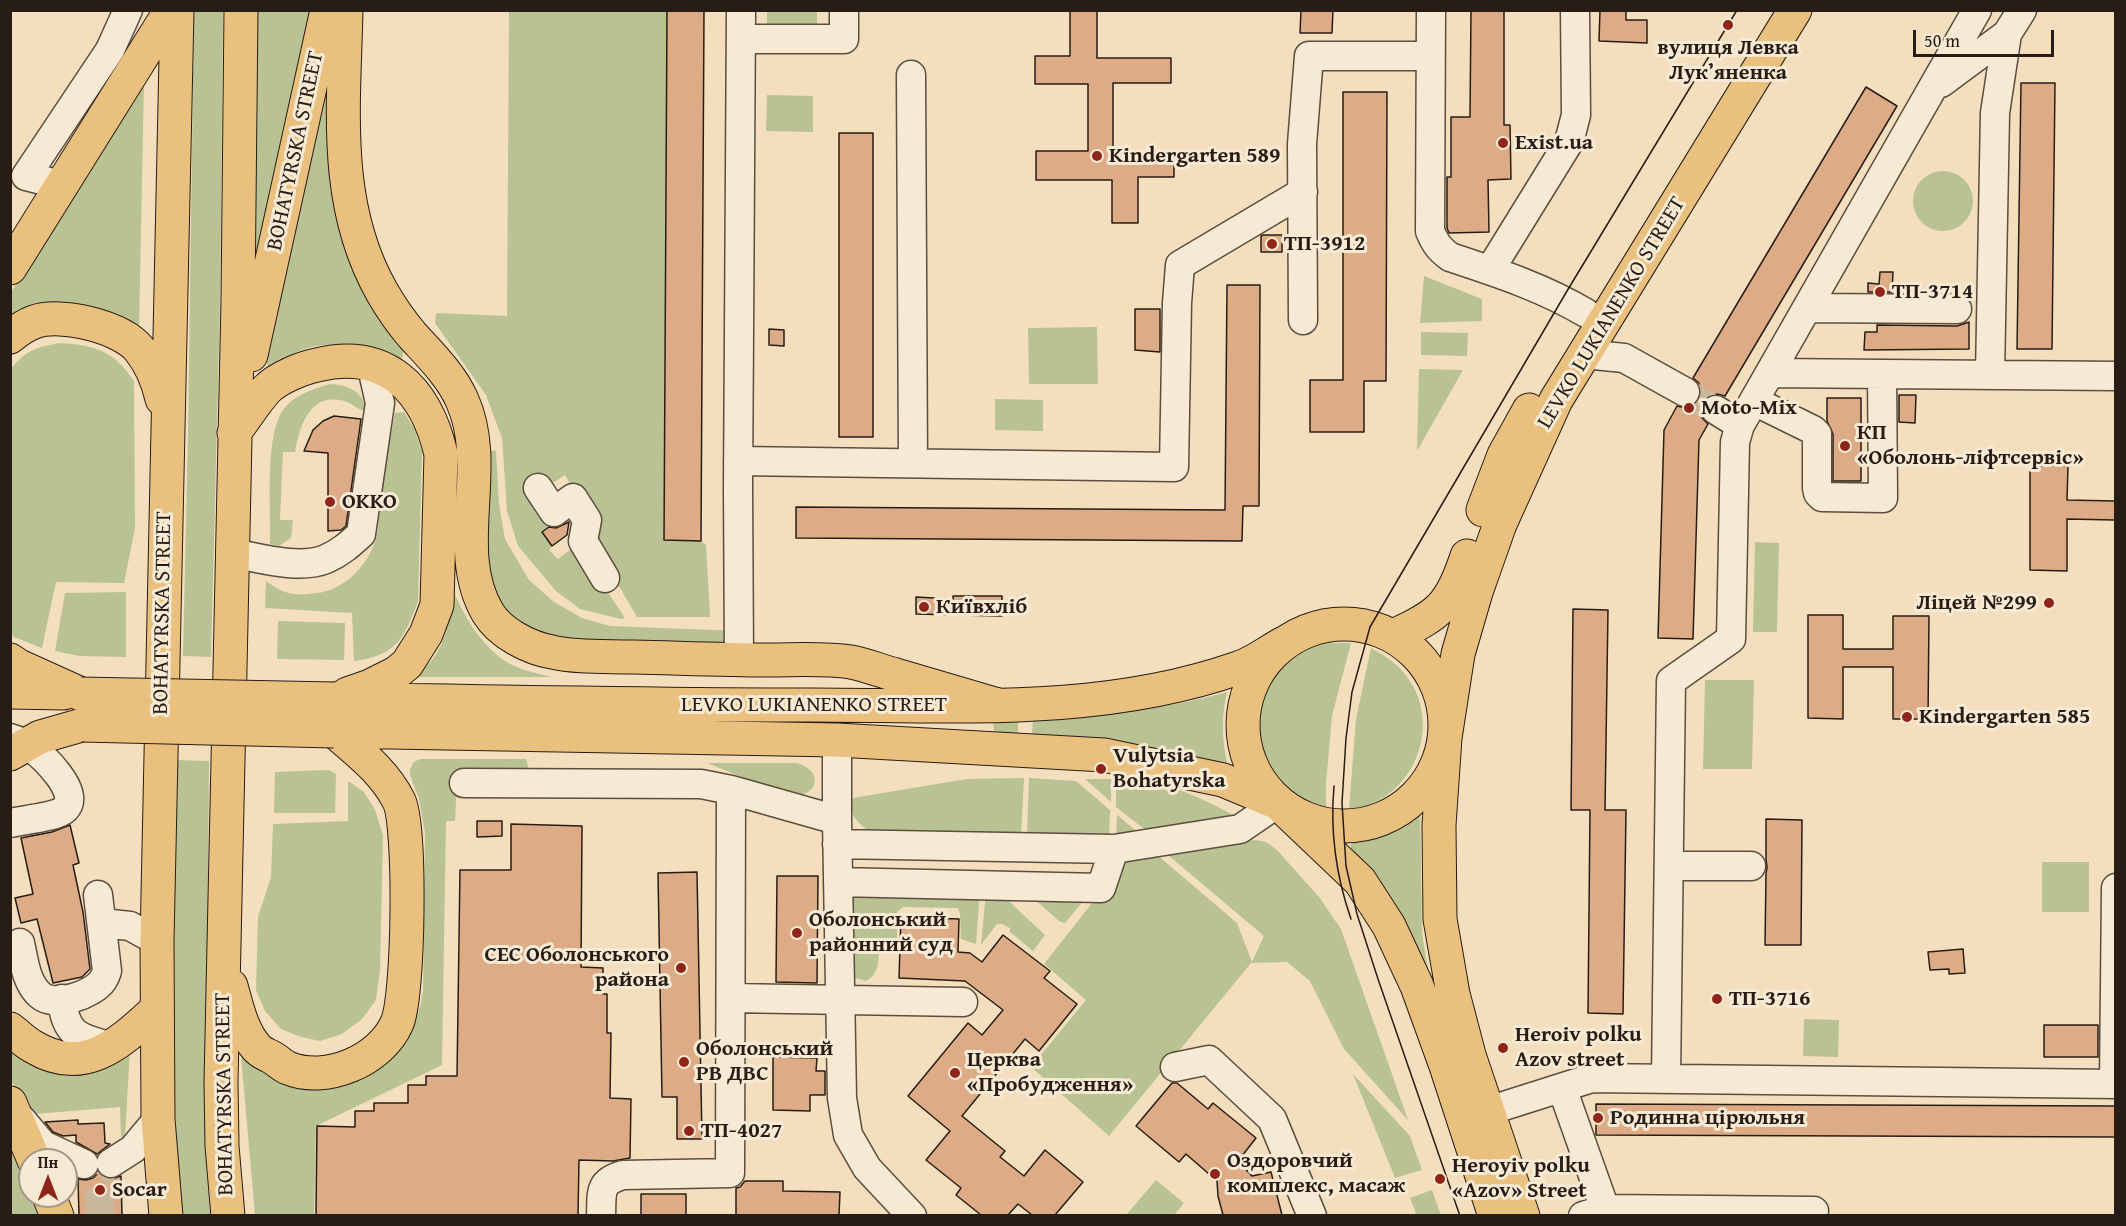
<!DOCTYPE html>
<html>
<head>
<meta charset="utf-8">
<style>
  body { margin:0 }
  #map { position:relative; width:2126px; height:1226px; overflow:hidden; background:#f3dfbe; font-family:"Gentium Book Plus",serif }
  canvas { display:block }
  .frame { position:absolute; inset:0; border:12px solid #281d15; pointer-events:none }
  .north { position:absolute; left:18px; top:1148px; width:60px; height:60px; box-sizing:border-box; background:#f7ead5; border:2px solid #a49888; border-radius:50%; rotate:0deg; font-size:16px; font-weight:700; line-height:24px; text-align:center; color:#281d15 }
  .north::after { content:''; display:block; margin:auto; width:21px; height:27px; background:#8f2418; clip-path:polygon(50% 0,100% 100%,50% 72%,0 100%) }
  .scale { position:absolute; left:1913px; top:30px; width:141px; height:27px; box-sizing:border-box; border:3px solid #281d15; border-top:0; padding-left:8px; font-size:18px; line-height:21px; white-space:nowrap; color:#281d15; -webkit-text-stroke:4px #f7ead5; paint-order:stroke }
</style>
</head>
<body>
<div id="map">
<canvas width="2126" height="1226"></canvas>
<div class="frame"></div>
<div class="north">Пн</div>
<div class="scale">50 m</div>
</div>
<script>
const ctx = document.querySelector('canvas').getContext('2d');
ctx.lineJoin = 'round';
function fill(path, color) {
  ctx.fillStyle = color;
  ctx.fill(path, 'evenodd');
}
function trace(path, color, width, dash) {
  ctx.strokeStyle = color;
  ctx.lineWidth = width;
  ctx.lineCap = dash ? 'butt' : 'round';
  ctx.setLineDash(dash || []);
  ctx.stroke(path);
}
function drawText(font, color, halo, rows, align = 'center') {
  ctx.font = font + ' "Gentium Book Plus",serif';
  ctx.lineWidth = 6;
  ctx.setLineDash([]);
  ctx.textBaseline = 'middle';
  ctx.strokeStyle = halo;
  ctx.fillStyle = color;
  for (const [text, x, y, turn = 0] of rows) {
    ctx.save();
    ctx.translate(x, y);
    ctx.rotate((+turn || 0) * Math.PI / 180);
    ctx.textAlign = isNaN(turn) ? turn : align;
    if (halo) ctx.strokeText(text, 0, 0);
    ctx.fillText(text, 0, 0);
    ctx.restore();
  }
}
const green = new Path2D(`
  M194,11H223L220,304L211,657L183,656L188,434Z
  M256,11H313L250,301Z
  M509,11H667L664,540L701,541L706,545L710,617H637L596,547L595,527L565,475L548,486L540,473L526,485L551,526L543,532L552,546L549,550L558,559L571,549H579L625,618L621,619L580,609L556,591L518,546L507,511L502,438L486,395L435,323L436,313L507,316Z
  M767,11H817V26L767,27Z
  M144,82L139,329L126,319L114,315L11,318L10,294Z
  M325,82H328C324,153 331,230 364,294C374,314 390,332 404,350L402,359C377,346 333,339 305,349C292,353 280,362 268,370L267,362Z
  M767,95L813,96V132L766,131Z
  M1913 201a30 30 0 1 1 60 0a30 30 0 1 1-60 0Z
  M1424,276L1482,299V321L1420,323Z
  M1097,327L1098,384H1029L1028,328Z
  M1421,332L1468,333L1467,356L1421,355Z
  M60,343C95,345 114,351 134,381L135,528L124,583L56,582L42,648L14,637L11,633V369C26,350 37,347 60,343Z
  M1419,369L1463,370L1417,451Z
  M330,384C347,385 365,391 365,411C358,410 352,403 344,401C309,392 300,426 295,452H283L280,520H293L291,538L279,546L270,544C271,509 265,446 280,415C289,397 312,389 330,384Z
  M995,399L1043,400V431L995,430Z
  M404,412L414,428L422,451L418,601C404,639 396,656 354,661L352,613L265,608L266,581C285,595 295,596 317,593C346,590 370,563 377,535C380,519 379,501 381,485C384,461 391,437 395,413Z
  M489,450L496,451L499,504L505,539L529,580L554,602L582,618L610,626L739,631L727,647L553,644L498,608L487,556Z
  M1755,542L1779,543L1777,632H1753Z
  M126,592V657L79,656L55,651L65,593Z
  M454,592C466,620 484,650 512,665C525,671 539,674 553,677H415C420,671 427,666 432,660C446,643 450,614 454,592Z
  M278,621L345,623L344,660L277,659Z
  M1330,643H1351L1332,716L1326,783V809C1311,804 1297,800 1285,790C1244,755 1248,688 1292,658C1303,649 1317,646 1330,643Z
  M1371,648C1383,655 1395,662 1404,673C1440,715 1422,783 1371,804C1365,807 1356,808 1349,809L1356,719Z
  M1705,680H1754L1752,769H1703Z
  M1227,692C1221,718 1222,738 1227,763L1224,765L1032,735L1033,718C1101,716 1161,710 1227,692Z
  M1018,717V734L994,731L993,721Z
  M420,759H526L530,773L457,781L455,821H446L442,1065L316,1126L314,1215H255L240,1045L273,1073L406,1037L420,1008L423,991L425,833L419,799L410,775V769L414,762Z
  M173,760L209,761L206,1113L214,1215H182L175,1115L172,961Z
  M707,763H797C825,771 818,798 790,796C782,795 772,790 764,786C745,778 726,771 707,763Z
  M329,770L336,774L335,813H274L275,772Z
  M1024,778L1021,835L870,832C857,822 848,815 853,798L967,779Z
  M1029,778L1076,781L1110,810L1109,837L1027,836Z
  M1116,778C1165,779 1197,796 1239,818L1148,832L1116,807Z
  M1085,779H1111V802Z
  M348,781L364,792L375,810L383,835L380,970L376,1000L362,1019L342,1034L320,1041L301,1037L281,1029L265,1011L256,990L258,917L271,877L273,824L348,821Z
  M1420,806L1422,933L1435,1015L1350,856L1351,843L1398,825Z
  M1117,815L1134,829L1136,831L1116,837Z
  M1256,840L1266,842L1277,850L1319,897L1341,929L1408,1120L1344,1049L1310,981L1287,962L1251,963L1109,1136L1031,1067L1086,1000L1044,964L1110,880L1129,851L1149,848L1237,923L1252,962L1264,936L1162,850Z
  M2042,862H2089V912H2042Z
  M980,891L976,944L961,939L960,914L958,908L903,907L897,912V952H879C878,964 878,975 866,981L855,978L852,974L851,895Z
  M986,891L999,892L1045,935L1033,951L1010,932V928L1002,924H997L981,945Z
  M1090,893L1065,923L1059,921L1032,897Z
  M1804,1019L1839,1020L1838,1057L1803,1056Z
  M130,1047L125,1137H121L120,1107L35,1114L11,1081L10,1050Z
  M1353,1074L1410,1136L1422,1170L1395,1178Z
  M10,1143L30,1189V1196H33L41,1215H11Z
  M1156,1180L1184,1203L1174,1215H1126Z
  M1432,1190L1441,1215H1412L1416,1213L1410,1198Z`);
const building = new Path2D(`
  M667,10H704L701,541L664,540Z
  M1301,10H1333L1332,33H1300Z
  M1471,10H1504V125H1510L1511,179L1488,180L1489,232L1449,233L1447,228V177H1451V117H1470Z
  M1600,10H1626V20H1647V43L1599,41Z
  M1070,11H1097V58H1171V83H1113V152H1174V177H1138V223H1112V180H1036V151H1088V84H1035V56H1070Z
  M2021,83H2055L2052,349H2017Z
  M1866,87L1897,106L1725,396L1717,394L1709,395L1702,402L1700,410L1701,417L1708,424L1699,440L1693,639L1658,638L1664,430L1677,406L1686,408L1693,406L1699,400L1701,391L1699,383L1693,378Z
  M1343,92H1387L1386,381H1364V432H1310V380H1343Z
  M839,133H873V437H839Z
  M1263,235H1282V252H1261V236Z
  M1880,272H1893L1892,292H1868V283L1879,284Z
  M1227,285H1260L1259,506H1243L1242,541L796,538V507L1225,510Z
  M1135,309H1160V352L1135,350Z
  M1969,322V349L1864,350L1865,332H1877V325L1957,326Z
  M769,329L784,330V346L769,345Z
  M1899,395H1916L1915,423L1899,422Z
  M1827,398H1861V481H1833V434L1827,421Z
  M334,416L361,419L346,526L341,530L328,531V453L304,451L313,430L323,421Z
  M2030,466H2068L2067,500L2115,501V520L2067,519V571L2030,570Z
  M569,522L567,535L552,546L542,532L549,527L556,528Z
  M953,596H1002V616L916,614V597L953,599Z
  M1573,609L1608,610L1605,810H1626L1623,1014L1588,1013L1590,810H1571Z
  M1808,615H1843V649H1893V616H1929L1928,719H1893V667H1843V719L1808,718Z
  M1766,819L1802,820L1801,945H1765L1766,874L1767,867L1766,859Z
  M477,821H502V836L477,837Z
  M511,824L582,826L581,967L603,968V994H607V1033H611L610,1098L631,1099L630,1158L613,1161L579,1160L578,1215H316L317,1126L355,1127V1111H374V1103H408V1085H426V1076H457L460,870H511Z
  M70,825L79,863L73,865L83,912L90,969L82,977L53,983L37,919L21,923L15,898L33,894L21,838L52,832Z
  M697,872L702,1139H677V1097H662L658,873Z
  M777,876H818L817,983L776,982Z
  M901,917L959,919L958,952L970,953L982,962L1003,935L1050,971L1044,978L1077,1004L1039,1051L1025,1039L962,1116L1005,1151L1000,1157L1024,1176L1045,1150L1083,1182L1055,1215H1032L1018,1204L1008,1215H981L956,1195L961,1188L926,1160L950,1131L908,1096L968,1023L982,1035L1003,1010L965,981L899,978Z
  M1963,949L1965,973L1949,974V969L1930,970L1928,952Z
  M2044,1025H2098V1057H2044Z
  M773,1057L817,1058L816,1071H825V1095H810V1111L773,1110Z
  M1172,1083H1177L1208,1109L1213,1103L1256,1138L1238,1161L1252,1176L1271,1172L1282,1215H1223L1218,1196L1217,1181L1186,1154L1179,1162L1136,1126Z
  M1596,1104L2115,1106V1137L1596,1135Z
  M78,1120V1124L104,1123L105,1143L110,1144L97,1154L76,1142V1135L63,1136L53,1132L45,1122Z
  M98,1173L104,1178L111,1179L121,1176L122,1215H79L78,1179L86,1180L93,1178Z
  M745,1181H783V1191L840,1192L839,1215H736V1188L740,1187Z
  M641,1194H686V1215H641Z`);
const minorTunnel = new Path2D(`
  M1685,392L1716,410
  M100,1216L98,1174L111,1163`);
const minor = new Path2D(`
  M1431,10L1430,231C1435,243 1439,249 1450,257C1498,273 1542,287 1586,313
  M741,39H844V10
  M911,75L913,463
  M1941,83L2007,34L2022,10
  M61,185L26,176L110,50L128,10
  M1490,270L1569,142L1576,115L1575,10
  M1807,308L1957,309
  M1303,320L1302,144L1309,56H1430
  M1584,354L1624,358L1685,392
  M1770,373L2116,376
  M1990,375L1995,113L2007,34
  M1754,401L1813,430L1817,434V488L1818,493L1822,497L1883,498L1882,374
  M1716,410L1740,425
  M738,461L1174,467L1177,303L1180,265L1303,192
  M538,488L554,512L573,498L587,520L583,541L605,578
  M232,553C259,558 300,570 326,559C340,553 350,544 361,534L380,403L371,363
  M739,660L738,489L741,10
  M10,738C16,740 23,742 28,745C42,755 82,792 65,809C57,817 23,820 10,823
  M837,740V820L842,1098L848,1135L867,1168L912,1216
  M464,783L701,784L731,790L837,820
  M837,844L1114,849L1240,829L1278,803
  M1670,866H1751
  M838,882L1101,888L1114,849
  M102,923L130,926L157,941
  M20,943C24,961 26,983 40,995C54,1008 93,995 103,980C105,977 106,974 107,971L98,895
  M731,998L963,1002
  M62,999C65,1036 80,1038 112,1047
  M1175,1067L1209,1060L1272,1119L1312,1216
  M1666,1079L1671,681L1731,639L1735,442L1740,425L1977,10
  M2114,1084L2116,888
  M1562,1088L1605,1209
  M1488,1111L1592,1078L2116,1084
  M21,1119L43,1145L84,1164
  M111,1163L133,1149L158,1119
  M601,1216C602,1193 598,1182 623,1175L730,1173L731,790
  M1583,1216L1605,1209L1814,1211`);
const major = new Path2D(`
  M346,10C344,107 332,204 382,292C390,306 401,322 412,335C430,355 451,375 462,400C493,468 450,549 488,613C500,633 529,648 552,652C578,658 607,656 634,657C679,658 724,660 769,660C796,660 824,658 851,662C866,665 881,671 896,675C930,685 964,695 998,705
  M10,268L171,10
  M10,337C17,331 26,325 34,322C61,312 121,327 139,349C151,364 158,381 162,399
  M251,355L327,10
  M234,433C245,419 255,402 267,389C278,378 302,368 317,365C386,348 426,389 441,454L437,605L426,634L407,664L396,673L370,686L347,694
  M1483,510L1504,455L1529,410
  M1243 725a101 101 0 1 1 202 0a101 101 0 1 1-202 0Z
  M1393,636C1440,615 1451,605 1467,556
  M10,660L19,666L81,694
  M10,692L64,693
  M334,699C493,702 652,705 812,705C954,705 1101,716 1238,668C1254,663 1269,651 1284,643
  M334,731L837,740L1104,755L1223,780L1278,803L1360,881L1389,926L1417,986L1446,1066L1495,1216
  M10,754L40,737L82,725
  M231,986C237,1007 242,1032 257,1048C261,1053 268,1055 273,1058C278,1061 283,1066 288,1068C326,1084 381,1060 397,1023C409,996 411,826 399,801C384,771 358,752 334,731
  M10,1029C18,1035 25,1042 32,1046C84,1078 120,1043 157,1009
  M10,1103L34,1160
  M49,1196L57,1216
  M166,1216L158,1119L157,941L177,10
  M228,1216L222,1146L221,1082L238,301L241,10
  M1523,1216L1469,1055L1453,994L1440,919L1439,825L1445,738L1458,654L1476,592L1500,524L1556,400L1795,10`);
const tram = new Path2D(`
  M1334,786C1330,831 1336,876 1351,919
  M1460,1216L1378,979L1357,914L1346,866L1342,803L1346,738L1352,692L1370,627L1567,291L1737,10`);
const majorBridge = new Path2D(`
  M81,694L334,699
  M82,725L334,731`);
const markers = [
  [1728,25,6,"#8f2418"],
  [1503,143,6,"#8f2418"],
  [1097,156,6,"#8f2418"],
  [1272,244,6,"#8f2418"],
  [1880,292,6,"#8f2418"],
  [1689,408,6,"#8f2418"],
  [1845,446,6,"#8f2418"],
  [330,502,6,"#8f2418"],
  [2049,603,6,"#8f2418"],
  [924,607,6,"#8f2418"],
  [1907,717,6,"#8f2418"],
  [1101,769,6,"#8f2418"],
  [797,933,6,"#8f2418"],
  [681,968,6,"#8f2418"],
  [1717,999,6,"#8f2418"],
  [1503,1048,6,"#8f2418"],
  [684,1062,6,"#8f2418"],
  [955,1073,6,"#8f2418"],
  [1598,1118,6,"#8f2418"],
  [689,1131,6,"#8f2418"],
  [1215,1174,6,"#8f2418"],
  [1440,1179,6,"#8f2418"],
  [100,1190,6,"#8f2418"]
];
const poiNames = [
  ["вулиця Левка",1728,48,"center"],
  ["Лукʼяненка",1728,73,"center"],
  ["Exist.ua",1515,143],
  ["Kindergarten 589",1109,156],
  ["ТП-3912",1284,244],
  ["ТП-3714",1892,292],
  ["Moto-Mix",1701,408],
  ["КП",1857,433],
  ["«Оболонь-ліфтсервіс»",1857,458],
  ["OKKO",342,502],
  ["Ліцей №299",2037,603,"right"],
  ["Київхліб",936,607],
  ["Kindergarten 585",1919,717],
  ["Vulytsia",1113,756],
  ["Bohatyrska",1113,781],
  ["Оболонський",809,920],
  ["районний суд",809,945],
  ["СЕС Оболонського",669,955,"right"],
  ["района",669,980,"right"],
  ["ТП-3716",1729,999],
  ["Heroiv polku",1515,1035],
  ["Azov street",1515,1060],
  ["Оболонський",696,1049],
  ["РВ ДВС",696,1074],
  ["Церква",967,1060],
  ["«Пробудження»",967,1085],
  ["Родинна цірюльня",1610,1118],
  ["ТП-4027",701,1131],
  ["Оздоровчий",1227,1161],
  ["комплекс, масаж",1227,1186],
  ["Heroyiv polku",1452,1166],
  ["«Azov» Street",1452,1191],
  ["Socar",112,1190]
];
const streetNames = [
  ["BOHATYRSKA STREET",296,151,-78],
  ["LEVKO LUKIANENKO STREET",1612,313,-59],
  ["BOHATYRSKA STREET",163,613,-89],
  ["LEVKO LUKIANENKO STREET",814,705],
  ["BOHATYRSKA STREET",225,1094,-91]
];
fill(green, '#b9c293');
fill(building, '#ddac86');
trace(building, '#281d15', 1.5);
trace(minorTunnel, '#cab89c', 28, [28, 14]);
trace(minor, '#5b4e3f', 31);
trace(major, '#281d15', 35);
trace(minor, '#f7ead5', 28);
trace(major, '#eac07f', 33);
trace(tram, '#281d15', 1.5);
trace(majorBridge, '#281d15', 35, []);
trace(majorBridge, '#eac07f', 33);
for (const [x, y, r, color] of markers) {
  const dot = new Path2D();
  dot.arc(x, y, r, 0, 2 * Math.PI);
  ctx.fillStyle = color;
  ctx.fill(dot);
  trace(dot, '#f7ead5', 2);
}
drawText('bold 22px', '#281d15', '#f7ead5', poiNames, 'left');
drawText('22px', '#281d15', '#f7ead5', streetNames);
</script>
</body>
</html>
